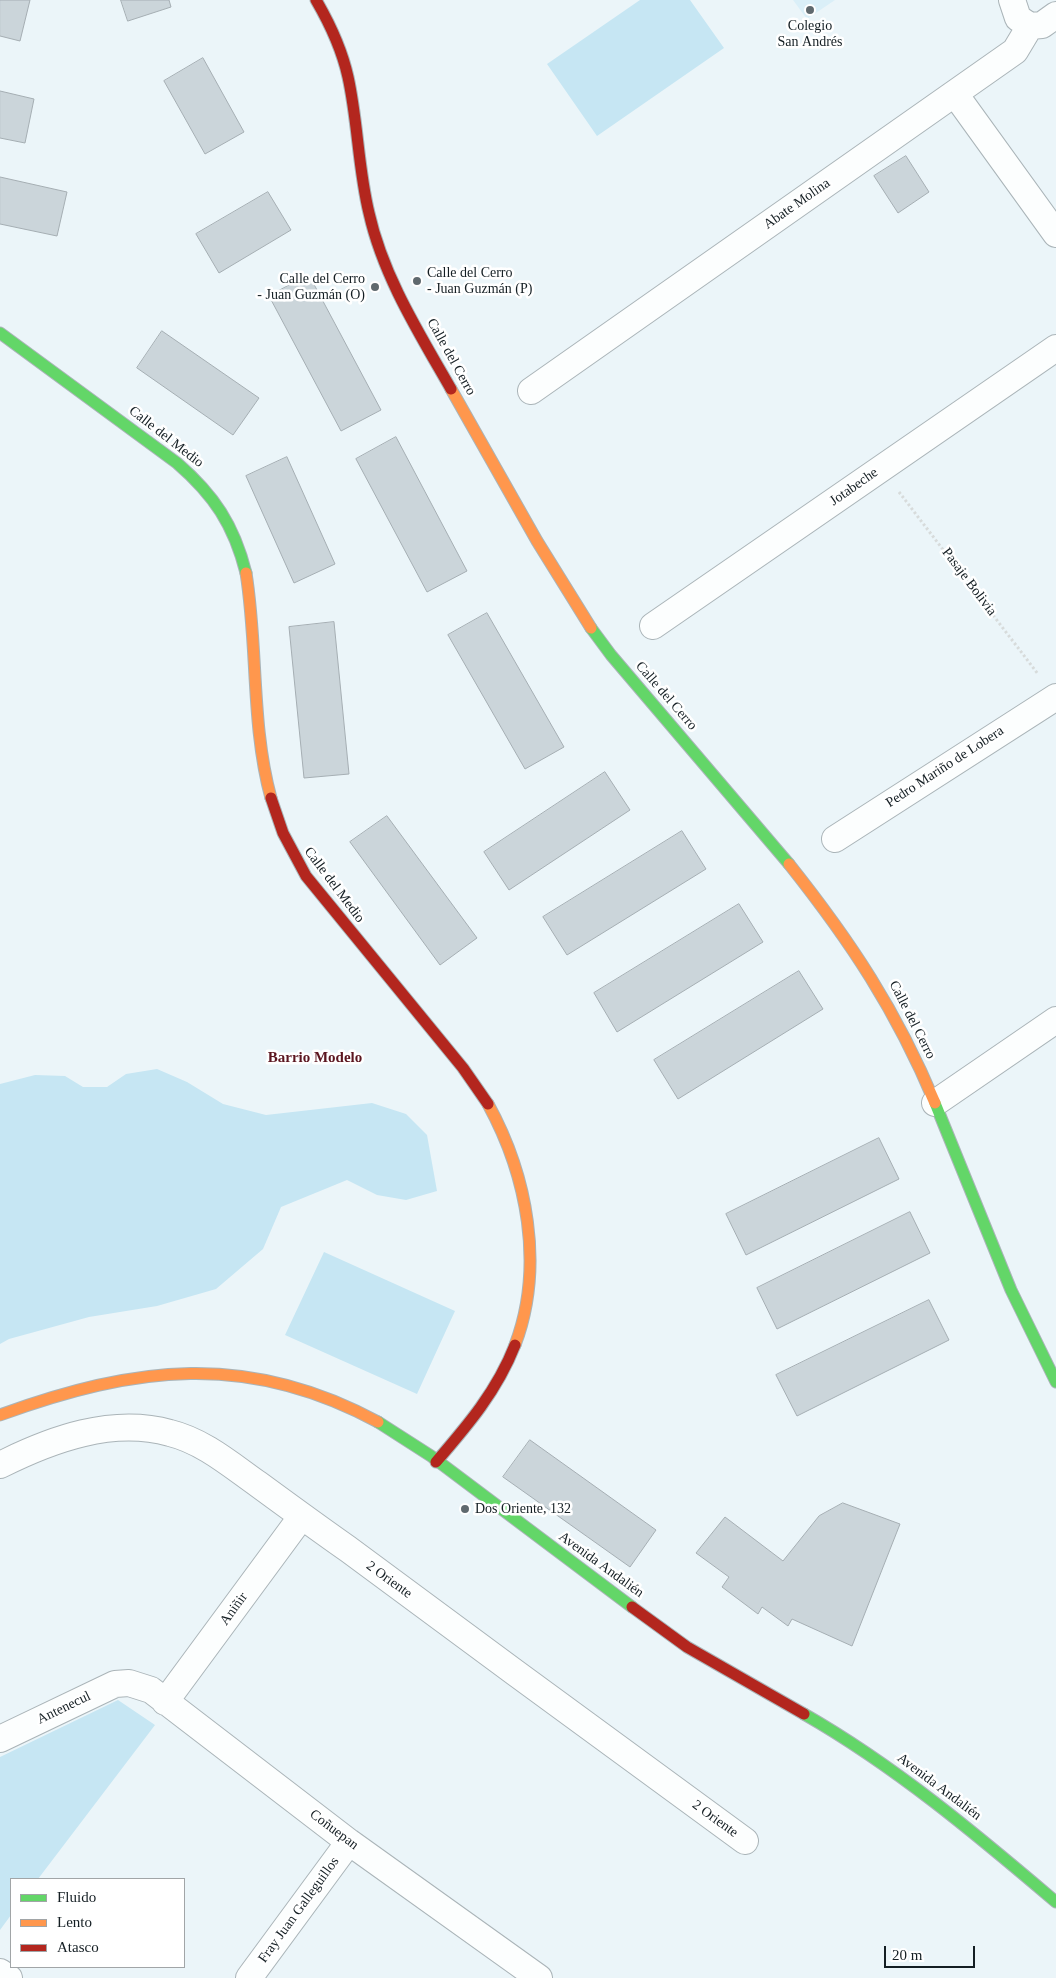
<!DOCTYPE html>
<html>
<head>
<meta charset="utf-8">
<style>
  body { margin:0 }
  #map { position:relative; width:1056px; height:1978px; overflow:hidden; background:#ebf5f9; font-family:Georgia,serif }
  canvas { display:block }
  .legend { position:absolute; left:10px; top:1878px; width:175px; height:90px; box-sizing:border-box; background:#fff; border:1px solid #a1a5a7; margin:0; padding:6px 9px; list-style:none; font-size:15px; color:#141e23 }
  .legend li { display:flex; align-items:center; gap:10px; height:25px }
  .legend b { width:25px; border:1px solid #a1a5a7 }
  .scale { position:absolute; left:884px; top:1946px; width:91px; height:22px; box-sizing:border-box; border:2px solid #141e23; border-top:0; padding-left:6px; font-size:15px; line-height:18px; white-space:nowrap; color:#141e23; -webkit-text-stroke:4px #fff; paint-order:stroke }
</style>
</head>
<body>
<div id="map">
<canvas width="1056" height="1978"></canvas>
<ul class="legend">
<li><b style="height:6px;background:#63d668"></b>Fluido</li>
<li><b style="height:6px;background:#ff974d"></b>Lento</li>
<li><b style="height:6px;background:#b3261e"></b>Atasco</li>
</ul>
<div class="scale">20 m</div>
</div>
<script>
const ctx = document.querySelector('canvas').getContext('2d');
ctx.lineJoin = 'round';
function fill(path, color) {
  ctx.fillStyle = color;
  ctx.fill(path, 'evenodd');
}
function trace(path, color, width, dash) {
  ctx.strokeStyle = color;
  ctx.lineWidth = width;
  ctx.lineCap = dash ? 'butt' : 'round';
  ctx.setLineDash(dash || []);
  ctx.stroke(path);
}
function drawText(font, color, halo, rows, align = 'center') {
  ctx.font = font + ' Georgia,serif';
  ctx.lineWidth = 5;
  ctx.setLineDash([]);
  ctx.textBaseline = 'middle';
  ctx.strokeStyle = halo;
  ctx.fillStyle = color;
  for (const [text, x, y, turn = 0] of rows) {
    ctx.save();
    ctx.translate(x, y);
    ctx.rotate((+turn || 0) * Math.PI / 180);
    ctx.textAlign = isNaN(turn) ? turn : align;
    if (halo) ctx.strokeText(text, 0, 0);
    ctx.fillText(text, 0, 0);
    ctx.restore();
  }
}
const built = new Path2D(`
  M793,0H835L807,19Z`);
const green = new Path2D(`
  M640,0H690L724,48L597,136L547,64Z
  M157,1069L187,1082L223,1104L266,1115L372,1103L406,1114L427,1135L437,1191L406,1200L377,1195L347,1180L281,1207L263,1249L216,1289L157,1306L89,1317L9,1339L0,1344V1084L35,1075L65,1076L83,1087H107L126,1074Z
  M324,1252L455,1311L417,1394L285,1335Z
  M118,1700L155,1725L38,1879H11V1915L0,1930V1757Z`);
const building = new Path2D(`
  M0,0H30L20,41L0,36Z
  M121,0H169L171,7L128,21Z
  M203,58L244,132L205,154L164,81Z
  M0,91L34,99L25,143L0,138Z
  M906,156L929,192L898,213L874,176Z
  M0,177L67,192L57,236L0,224Z
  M268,192L291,230L219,273L196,234Z
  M309,275L381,410L341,431L269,296Z
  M162,331L259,398L233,435L137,368Z
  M396,437L467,571L427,592L356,459Z
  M287,457L335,564L294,583L246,476Z
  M487,613L564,747L525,769L448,635Z
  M334,622L349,774L304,778L289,627Z
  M605,772L630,810L509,890L484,852Z
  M387,816L477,938L440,965L350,842Z
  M682,831L706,869L567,955L543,917Z
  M739,904L763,942L617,1032L594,993Z
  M799,971L823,1009L678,1099L654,1060Z
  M879,1138L899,1179L746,1255L726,1214Z
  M910,1212L930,1253L777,1329L757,1288Z
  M929,1300L949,1340L797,1416L776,1375Z
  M530,1440L656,1530L630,1567L503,1477Z
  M843,1503L900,1524L852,1646L792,1619L788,1626L762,1607L758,1614L722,1587L729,1577L696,1553L725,1517L783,1561L819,1516Z`);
const path = new Path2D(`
  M899,492L1038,674`);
const street = new Path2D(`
  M1012,0L1018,18L1030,26L1042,25L1056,15
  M955,94L1056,234
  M531,391L1015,51L1030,26
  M653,626L1056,348
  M835,839L1056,697
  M935,1103L1056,1020
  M0,1465C52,1439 112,1417 170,1433C203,1441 231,1465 258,1484C288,1506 318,1528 348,1549C480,1647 612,1744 745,1841
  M165,1702L302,1516
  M0,1739L115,1684L129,1683L151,1690L349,1842L539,1978
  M0,1972L9,1978
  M249,1978L349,1842`);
const fast = new Path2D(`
  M0,333L177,463C214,495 234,525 246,573
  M591,628L611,655L789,864
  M935,1103L1011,1290L1056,1382
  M378,1422L431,1456L632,1607
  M804,1714C895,1766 976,1834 1056,1902`);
const slow = new Path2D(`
  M451,389L537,541L591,628
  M246,573C258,647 251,725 271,798
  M789,864C851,942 896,1010 935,1103
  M488,1104C527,1175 545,1266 515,1345
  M0,1415C135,1366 247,1351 378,1422`);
const jam = new Path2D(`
  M316,0C330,24 342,50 348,77C358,122 358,168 369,213C383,276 419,333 451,389
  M271,798L283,833L306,876L463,1068L488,1104
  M436,1462C468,1425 497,1391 515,1345
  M632,1607L687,1647L804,1714`);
const markers = [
  [810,10,5,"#5f696e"],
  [417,281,5,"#5f696e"],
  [375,287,5,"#5f696e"],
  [465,1509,5,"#5f696e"]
];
const poiNames = [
  ["Colegio",810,26,"center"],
  ["San Andrés",810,42,"center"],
  ["Calle del Cerro",427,273],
  ["- Juan Guzmán (P)",427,289],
  ["Calle del Cerro",365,279,"right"],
  ["- Juan Guzmán (O)",365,295,"right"],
  ["Dos Oriente, 132",475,1509]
];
const streetNames = [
  ["Abate Molina",797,204,-35],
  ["Calle del Cerro",451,357,61],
  ["Calle del Medio",166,437,38],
  ["Jotabeche",854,487,-35],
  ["Pasaje Bolivia",969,582,53],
  ["Calle del Cerro",666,696,49],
  ["Pedro Mariño de Lobera",945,767,-33],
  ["Calle del Medio",334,885,53],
  ["Calle del Cerro",912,1020,63],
  ["Avenida Andalién",601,1565,36],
  ["2 Oriente",389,1580,36],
  ["Aniñir",234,1609,-54],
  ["Antenecul",64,1708,-26],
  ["Avenida Andalién",939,1787,37],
  ["2 Oriente",715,1819,36],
  ["Coñuepan",334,1830,37],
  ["Fray Juan Galleguillos",299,1910,-54]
];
const neighbourhoodNames = [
  ["Barrio Modelo",315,1058]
];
fill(built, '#daeff8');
fill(green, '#c6e6f3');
fill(building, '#cbd5da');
trace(building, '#a5aeb3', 1);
trace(street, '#aab4b8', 28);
trace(fast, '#aab4b8', 13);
trace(slow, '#aab4b8', 13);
trace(jam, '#aab4b8', 13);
trace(path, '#d7dbdb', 3, [2.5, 2.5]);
trace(street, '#fcfefe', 26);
trace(fast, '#63d668', 11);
trace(slow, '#ff974d', 11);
trace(jam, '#b3261e', 11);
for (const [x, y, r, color] of markers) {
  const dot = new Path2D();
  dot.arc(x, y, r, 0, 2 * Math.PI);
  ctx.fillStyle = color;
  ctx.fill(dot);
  trace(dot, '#fff', 2);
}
drawText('14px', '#141e23', '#fff', poiNames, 'left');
drawText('14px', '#141e23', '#fff', streetNames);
drawText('bold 15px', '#5b1620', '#fff', neighbourhoodNames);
</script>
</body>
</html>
